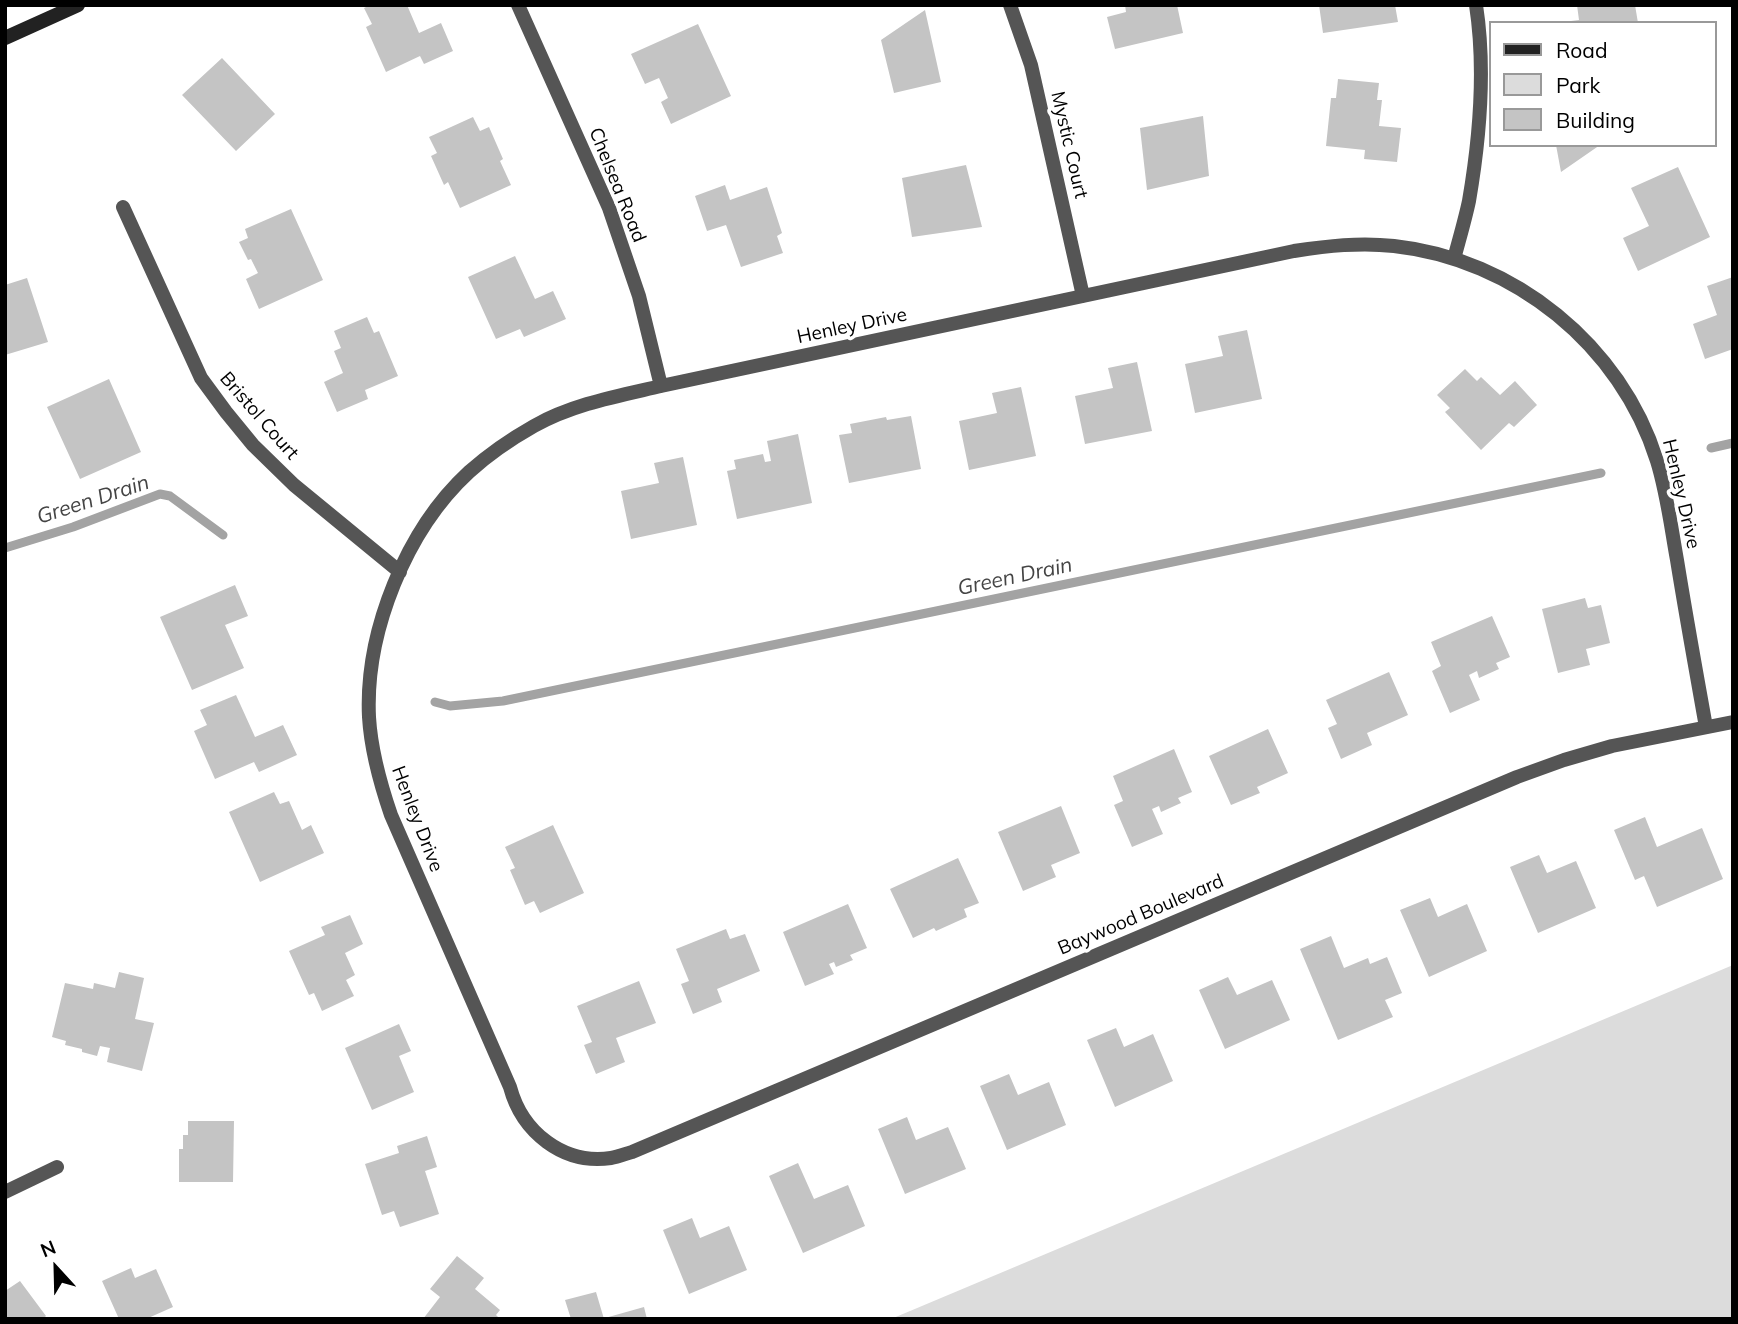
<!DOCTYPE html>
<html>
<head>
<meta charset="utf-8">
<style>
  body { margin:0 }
  #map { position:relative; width:1738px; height:1324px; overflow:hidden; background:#fff; font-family:Mulish,sans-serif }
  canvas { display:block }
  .frame { position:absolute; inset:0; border:7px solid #000; pointer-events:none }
  .legend { position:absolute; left:1489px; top:21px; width:228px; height:126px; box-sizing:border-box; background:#fff; border:2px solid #999; margin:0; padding:9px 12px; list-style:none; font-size:21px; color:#000 }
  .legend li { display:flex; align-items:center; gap:14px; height:35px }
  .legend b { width:35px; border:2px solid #999 }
  .north { position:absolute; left:21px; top:1233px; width:70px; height:70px; -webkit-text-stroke:5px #fff; paint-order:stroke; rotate:338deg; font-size:19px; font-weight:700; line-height:28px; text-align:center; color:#000 }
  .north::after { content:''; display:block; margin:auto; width:24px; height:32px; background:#000; clip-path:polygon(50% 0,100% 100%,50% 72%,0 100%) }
</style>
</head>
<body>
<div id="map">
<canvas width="1738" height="1324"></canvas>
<div class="frame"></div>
<ul class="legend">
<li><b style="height:9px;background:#222"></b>Road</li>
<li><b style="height:19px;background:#dcdcdc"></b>Park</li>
<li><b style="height:19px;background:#c4c4c4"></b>Building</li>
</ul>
<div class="north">N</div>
</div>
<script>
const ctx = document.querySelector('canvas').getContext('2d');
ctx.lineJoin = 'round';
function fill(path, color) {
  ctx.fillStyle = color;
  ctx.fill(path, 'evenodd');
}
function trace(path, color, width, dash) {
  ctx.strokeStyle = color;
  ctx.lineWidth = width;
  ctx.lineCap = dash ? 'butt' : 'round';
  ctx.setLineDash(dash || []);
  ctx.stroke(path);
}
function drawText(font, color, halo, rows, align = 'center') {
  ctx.font = font + ' Mulish,sans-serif';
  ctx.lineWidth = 7;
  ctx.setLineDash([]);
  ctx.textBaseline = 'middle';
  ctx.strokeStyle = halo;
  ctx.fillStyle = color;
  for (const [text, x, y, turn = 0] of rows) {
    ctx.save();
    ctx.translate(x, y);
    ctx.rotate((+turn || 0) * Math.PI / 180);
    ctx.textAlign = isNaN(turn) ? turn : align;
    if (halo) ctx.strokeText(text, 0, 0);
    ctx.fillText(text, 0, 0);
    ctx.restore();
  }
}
const green = new Path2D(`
  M1733,965V1319H891Z`);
const stream = new Path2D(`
  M1711,448L1733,443
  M5,548L73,527L160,494L170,496L223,535
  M435,702L450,706L503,701L1601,473`);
const building = new Path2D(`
  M370,5H407L419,33L441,23L453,51L424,64L420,56L386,72L366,27L372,24L364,8Z
  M1125,5H1177L1183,33L1115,49L1107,17L1126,12Z
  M1319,5H1395L1398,22L1323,33Z
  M1577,5H1635L1638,23H1571V21L1579,20Z
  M925,10L941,82L894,93L881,40Z
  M698,24L731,96L671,124L661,102L668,98L659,78L645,84L631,54Z
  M222,58L275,114L236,151L182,95Z
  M1338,79L1379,83L1377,100H1382L1379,126L1401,128L1397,162L1364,159L1365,150L1326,146L1331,98H1336Z
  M1203,116L1209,176L1147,190L1140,128Z
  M473,117L480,131L489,127L503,159L500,161L511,185L460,208L448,182L444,185L431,156L437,153L429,137Z
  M1556,145H1600L1561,172Z
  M966,165L982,227L912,237L902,178Z
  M1678,167L1710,237L1638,271L1623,238L1649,226L1631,188Z
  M725,185L730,200L767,187L782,233L777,236L783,253L741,267L726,225L707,231L695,196Z
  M291,209L323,280L259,309L246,279L258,273L251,259L248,260L239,242L248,238L245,229Z
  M515,256L535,299L553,291L566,319L524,337L520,329L496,339L468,277Z
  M1733,277V349L1705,359L1693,324L1717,315L1707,286Z
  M27,278L48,342L5,355V285Z
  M367,317L374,333L379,331L398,376L365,390L368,399L337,412L324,382L343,373L334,351L341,348L334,331Z
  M1247,330L1262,399L1195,413L1185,364L1223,356L1218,336Z
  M1137,362L1152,431L1085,444L1075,396L1113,388L1108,368Z
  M1465,369L1477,381L1481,377L1500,395L1515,381L1537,405L1514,427L1509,423L1481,450L1445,412L1450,408L1437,395Z
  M109,379L141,452L80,479L47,407Z
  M1021,387L1036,456L969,470L959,421L997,413L992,393Z
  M911,416L921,469L849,483L839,435L852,433L850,424L886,417L887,420Z
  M798,434L812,503L737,519L727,471L736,469L734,460L763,454L765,462L771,461L767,441Z
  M683,457L697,525L631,539L621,491L659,483L654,463Z
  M235,585L248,616L225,625L244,668L192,690L160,617Z
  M1585,598L1588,608L1601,605L1610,643L1586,649L1590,665L1558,673L1542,609Z
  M1492,616L1510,657L1496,663L1499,669L1479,678L1477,671L1469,675L1480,700L1450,713L1432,671L1441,666L1431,642Z
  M1389,672L1408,715L1367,733L1372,745L1341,759L1328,728L1337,724L1326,700Z
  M236,695L255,737L283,725L297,755L259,772L254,762L215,779L194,731L207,725L200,710Z
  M1268,729L1288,773L1257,787L1260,793L1231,805L1209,756Z
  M1174,749L1192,792L1178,798L1181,803L1161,812L1159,806L1152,809L1163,834L1132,847L1114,805L1123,801L1113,776Z
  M274,792L280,804L289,801L302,830L311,825L324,853L260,882L229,812Z
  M1061,806L1080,853L1051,865L1056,877L1023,891L998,832Z
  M1645,817L1657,847L1702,828L1723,879L1657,907L1644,876L1635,880L1614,830Z
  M553,825L584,893L540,913L534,901L525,905L510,870L515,868L505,847Z
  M1539,855L1547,873L1576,861L1596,908L1538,933L1510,867Z
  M958,858L979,903L964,909L967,917L936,931L934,928L913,938L890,889Z
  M1430,898L1438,917L1467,904L1487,951L1429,977L1400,910Z
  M848,904L867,948L850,955L853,960L836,967L834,962L829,964L834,974L805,986L783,932Z
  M350,915L363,944L345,953L355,975L346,980L354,996L322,1011L314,993L309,995L289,951L325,935L321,927Z
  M726,929L730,939L745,934L760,971L717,989L722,1002L693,1014L681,984L689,981L676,949Z
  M1331,936L1344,968L1368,958L1370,964L1387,957L1402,993L1385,1000L1393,1017L1338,1040L1300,949Z
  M119,972L144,978L135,1019L154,1023L142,1071L107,1062L110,1048L100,1046L97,1056L82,1052V1049L65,1045L66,1041L52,1037L65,983L93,989L94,983L115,988Z
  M1228,977L1237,995L1272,980L1290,1020L1225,1049L1199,990Z
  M639,981L656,1023L616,1038L625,1062L596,1074L584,1045L592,1042L577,1006Z
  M399,1024L411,1051L399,1056L414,1092L372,1110L345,1048Z
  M1116,1028L1124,1047L1153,1034L1173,1081L1115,1107L1087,1040Z
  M1009,1074L1018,1095L1049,1082L1066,1125L1007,1150L980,1086Z
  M907,1117L916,1140L948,1127L966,1169L905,1194L878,1129Z
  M188,1121H234L233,1182H179V1149H183V1135H188Z
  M427,1136L437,1167L425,1171L439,1214L400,1227L394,1211L382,1215L365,1164L399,1153L397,1146Z
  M798,1163L814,1199L848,1185L865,1226L803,1253L769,1176Z
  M692,1218L700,1238L729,1226L747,1270L689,1294L663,1230Z
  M457,1256L484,1278L475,1289L500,1310L496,1315L500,1319H423L440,1297L430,1289Z
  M131,1268L135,1278L156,1269L173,1307L146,1319H119L102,1281Z
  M20,1281L46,1316L43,1319H5V1291Z
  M596,1292L604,1319H571L565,1300Z
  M644,1307L647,1319H605V1318Z`);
const street = new Path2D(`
  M518,5L609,208L639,296L661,386
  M1010,5L1031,65L1083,296
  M123,207L201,378L226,412L253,445L294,485L400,572
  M1454,259C1459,240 1465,220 1469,201C1480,137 1486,70 1476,5
  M1706,727C1696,671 1686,616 1677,560C1671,527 1667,493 1657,461C1621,345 1514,259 1394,246C1360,242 1327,246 1294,251L661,386C618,396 573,404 534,426C511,439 489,454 469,472C406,530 365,632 369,717C371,751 380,783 391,815L510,1087C522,1132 563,1165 611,1158C618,1157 625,1154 632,1152L1517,777L1564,760L1612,746L1733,722
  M5,1192L57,1167`);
const secondary = new Path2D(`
  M5,38L78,5`);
const streetNames = [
  ["Mystic Court",1069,145,77],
  ["Chelsea Road",617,185,68],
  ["Henley Drive",852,326,-12],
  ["Bristol Court",259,416,49],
  ["Henley Drive",1681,494,77],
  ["Henley Drive",417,819,69],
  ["Baywood Boulevard",1141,915,-23]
];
const waterNames = [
  ["Green Drain",93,500,-18],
  ["Green Drain",1015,577,-12]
];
fill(green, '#dcdcdc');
trace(stream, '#a3a3a3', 9);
fill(building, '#c4c4c4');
trace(street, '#555', 14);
trace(secondary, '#222', 14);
drawText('19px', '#000', '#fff', streetNames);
drawText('italic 21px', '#444', '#fff', waterNames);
</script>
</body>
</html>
